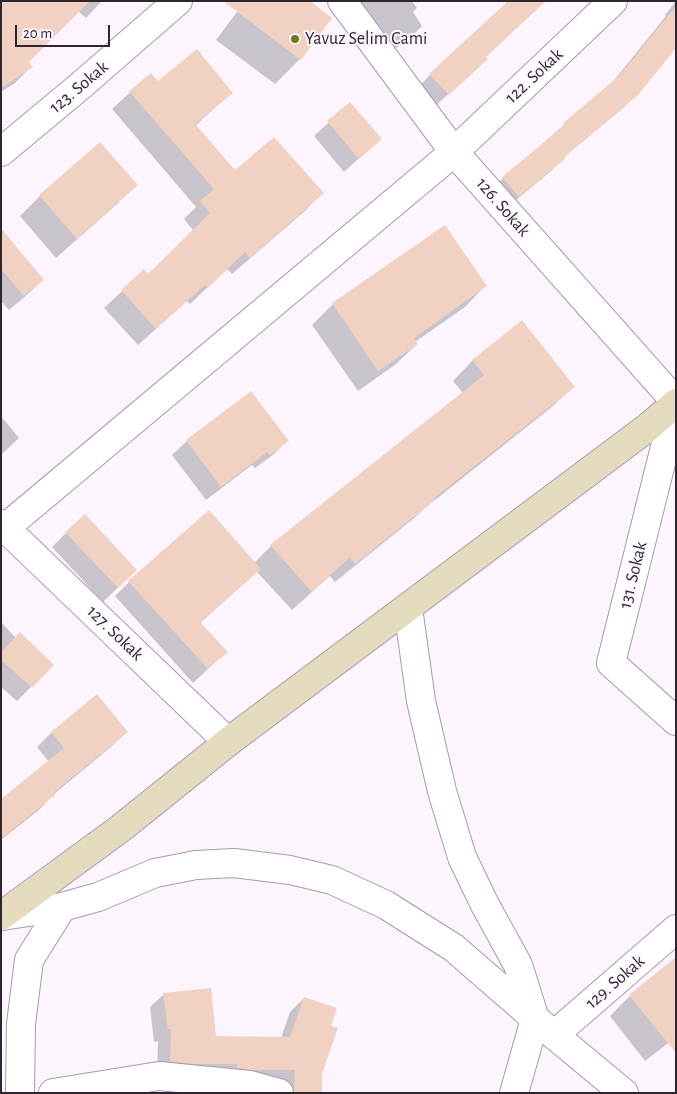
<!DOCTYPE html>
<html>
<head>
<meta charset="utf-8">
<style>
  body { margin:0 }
  #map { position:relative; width:677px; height:1094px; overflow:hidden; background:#fcf5fe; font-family:"Alegreya Sans",sans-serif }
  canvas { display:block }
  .frame { position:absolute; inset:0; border:2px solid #2d262f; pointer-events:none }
  .scale { position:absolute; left:15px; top:25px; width:95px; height:22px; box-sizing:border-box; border:2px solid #2d262f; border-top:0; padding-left:6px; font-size:15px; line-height:18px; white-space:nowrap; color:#2d262f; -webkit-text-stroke:4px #fcf5fe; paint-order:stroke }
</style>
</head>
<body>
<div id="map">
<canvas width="677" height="1094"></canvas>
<div class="frame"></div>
<div class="scale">20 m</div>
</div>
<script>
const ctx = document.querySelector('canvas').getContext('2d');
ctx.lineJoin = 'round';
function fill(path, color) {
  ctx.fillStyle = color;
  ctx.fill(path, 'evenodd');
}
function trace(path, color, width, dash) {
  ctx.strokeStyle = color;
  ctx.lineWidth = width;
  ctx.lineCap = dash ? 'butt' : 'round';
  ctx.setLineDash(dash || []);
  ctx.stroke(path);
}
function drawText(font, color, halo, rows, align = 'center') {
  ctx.font = font + ' "Alegreya Sans",sans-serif';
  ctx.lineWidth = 4;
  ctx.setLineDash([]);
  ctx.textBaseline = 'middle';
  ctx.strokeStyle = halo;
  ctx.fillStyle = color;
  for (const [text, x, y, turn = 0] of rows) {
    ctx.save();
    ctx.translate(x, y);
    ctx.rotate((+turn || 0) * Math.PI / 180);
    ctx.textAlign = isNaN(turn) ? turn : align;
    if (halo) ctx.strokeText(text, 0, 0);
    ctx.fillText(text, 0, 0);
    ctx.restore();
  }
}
const shadow = new Path2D(`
  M21,1H102L86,18L78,11L28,62L31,67L15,83L1,92V22Z
  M245,1L330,18L300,59L275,84L216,40Z
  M355,1H412L417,8L413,12L422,26L408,40L390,52Z
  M676,1V46L637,94L622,109L564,157L550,172L504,210L489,192L503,178L611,84L666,16L665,15Z
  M485,57L472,73L433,108L416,89L430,75Z
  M150,74L158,83L231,93L195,126L235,172L322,193L305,211L232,274L227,269L190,304L187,301L138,345L104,308L144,271L148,275L193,230L184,219L196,207L112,109Z
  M350,103L380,139L344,172L314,136Z
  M136,185L116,205L56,258L20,216L40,196Z
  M445,227L485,286L465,307L415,342L417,344L396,364L358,391L312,325L333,304Z
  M1,230L43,280L28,294L9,310L1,301Z
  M522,322L573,386L553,406L425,508L413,519L335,582L330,576L292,610L257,572L200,623L226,652L193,683L115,596L129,582L254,563L271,546L463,393L453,381L472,361Z
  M250,393L287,441L273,455L255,468L252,465L206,500L172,455L187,441Z
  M1,416L19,438L1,455Z
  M66,533L136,570L103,602L52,547Z
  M1,622L16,638L53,665L17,701L1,687Z
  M97,696L127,732L112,746L53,795L39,810L1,840V800L49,762L37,747L51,733Z
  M164,994L215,1038H281L290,1012L304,998L329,1026L321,1074L320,1093H281L157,1075L158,1041L154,1042L150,1007Z
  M630,996L676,1037L645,1061L610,1016Z`);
const building = new Path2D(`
  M1,1H90L29,62L33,67L1,88Z
  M223,1H310L332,18L301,60Z
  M508,1H546L486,57L488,59L449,95L429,74Z
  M676,6V48L638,95L565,156L566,158L519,197L502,177L565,125L563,123L619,76Z
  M197,49L233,93L195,124L235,170L274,137L324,193L250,258L245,252L208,288L205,285L156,329L121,290L144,269L148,274L210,213L200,201L214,189L129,91L151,73L158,81Z
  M350,102L382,139L359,159L327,121Z
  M100,142L138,185L77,239L39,195Z
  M445,225L487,286L414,338L418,344L378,371L332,303Z
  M1,228L44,280L24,296L1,269Z
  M522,320L575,387L434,498L435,500L355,564L350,557L312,592L270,545L484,375L472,360Z
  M251,391L289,441L270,455L267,452L221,487L186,440Z
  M209,510L261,569L200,622L228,652L208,669L128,581Z
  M85,514L137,570L118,588L65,532Z
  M20,632L54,665L32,688L1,660V653Z
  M97,694L128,732L53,793L55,795L1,839V799L64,748L51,732Z
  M676,957V1053L629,995Z
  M211,988L216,1036L290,1037L304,997L337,1008L331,1026L338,1028L322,1074V1093L294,1092L295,1070H252L237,1068V1064H192L170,1061L171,1029H168L163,993Z`);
const minor = new Path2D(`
  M342,1L454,152L676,402
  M1,152L79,87L178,1
  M676,403L611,663L676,721
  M1,524L228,742
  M5,528L454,152L613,1
  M554,1035L676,929
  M20,1093L21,1024L29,960L62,907
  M53,1093L159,1076L250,1085L279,1093
  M514,1093L535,1019`);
const tertiary = new Path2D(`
  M408,608L421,701L442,791L462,857L484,903L518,965L535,1019
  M2,916L62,907L98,897L155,873L196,865L234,863L290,870L332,880L386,905L454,948L554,1035L624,1093`);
const secondary = new Path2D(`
  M1,916L121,828L228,742L647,428L676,403`);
const markers = [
  [295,39,5,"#797418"]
];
const poiNames = [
  ["Yavuz Selim Cami",305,39]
];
const streetNames = [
  ["122. Sokak",534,76,-43],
  ["123. Sokak",79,87,-40],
  ["126. Sokak",503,207,49],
  ["131. Sokak",633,575,-76],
  ["127. Sokak",115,633,44],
  ["129. Sokak",615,982,-41]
];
fill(shadow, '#0003');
fill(building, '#f1d1c1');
trace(minor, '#a998ae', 30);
trace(tertiary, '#a998ae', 30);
trace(secondary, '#a998ae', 30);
trace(minor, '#fff', 28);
trace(tertiary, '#fff', 28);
trace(secondary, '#e5dbbe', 28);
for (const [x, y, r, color] of markers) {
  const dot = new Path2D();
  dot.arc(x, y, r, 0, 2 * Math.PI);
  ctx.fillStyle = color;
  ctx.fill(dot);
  trace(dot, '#fcf5fe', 2);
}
drawText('18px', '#2d262f', '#fcf5fe', poiNames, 'left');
drawText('18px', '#2d262f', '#fcf5fe', streetNames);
</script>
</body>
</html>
